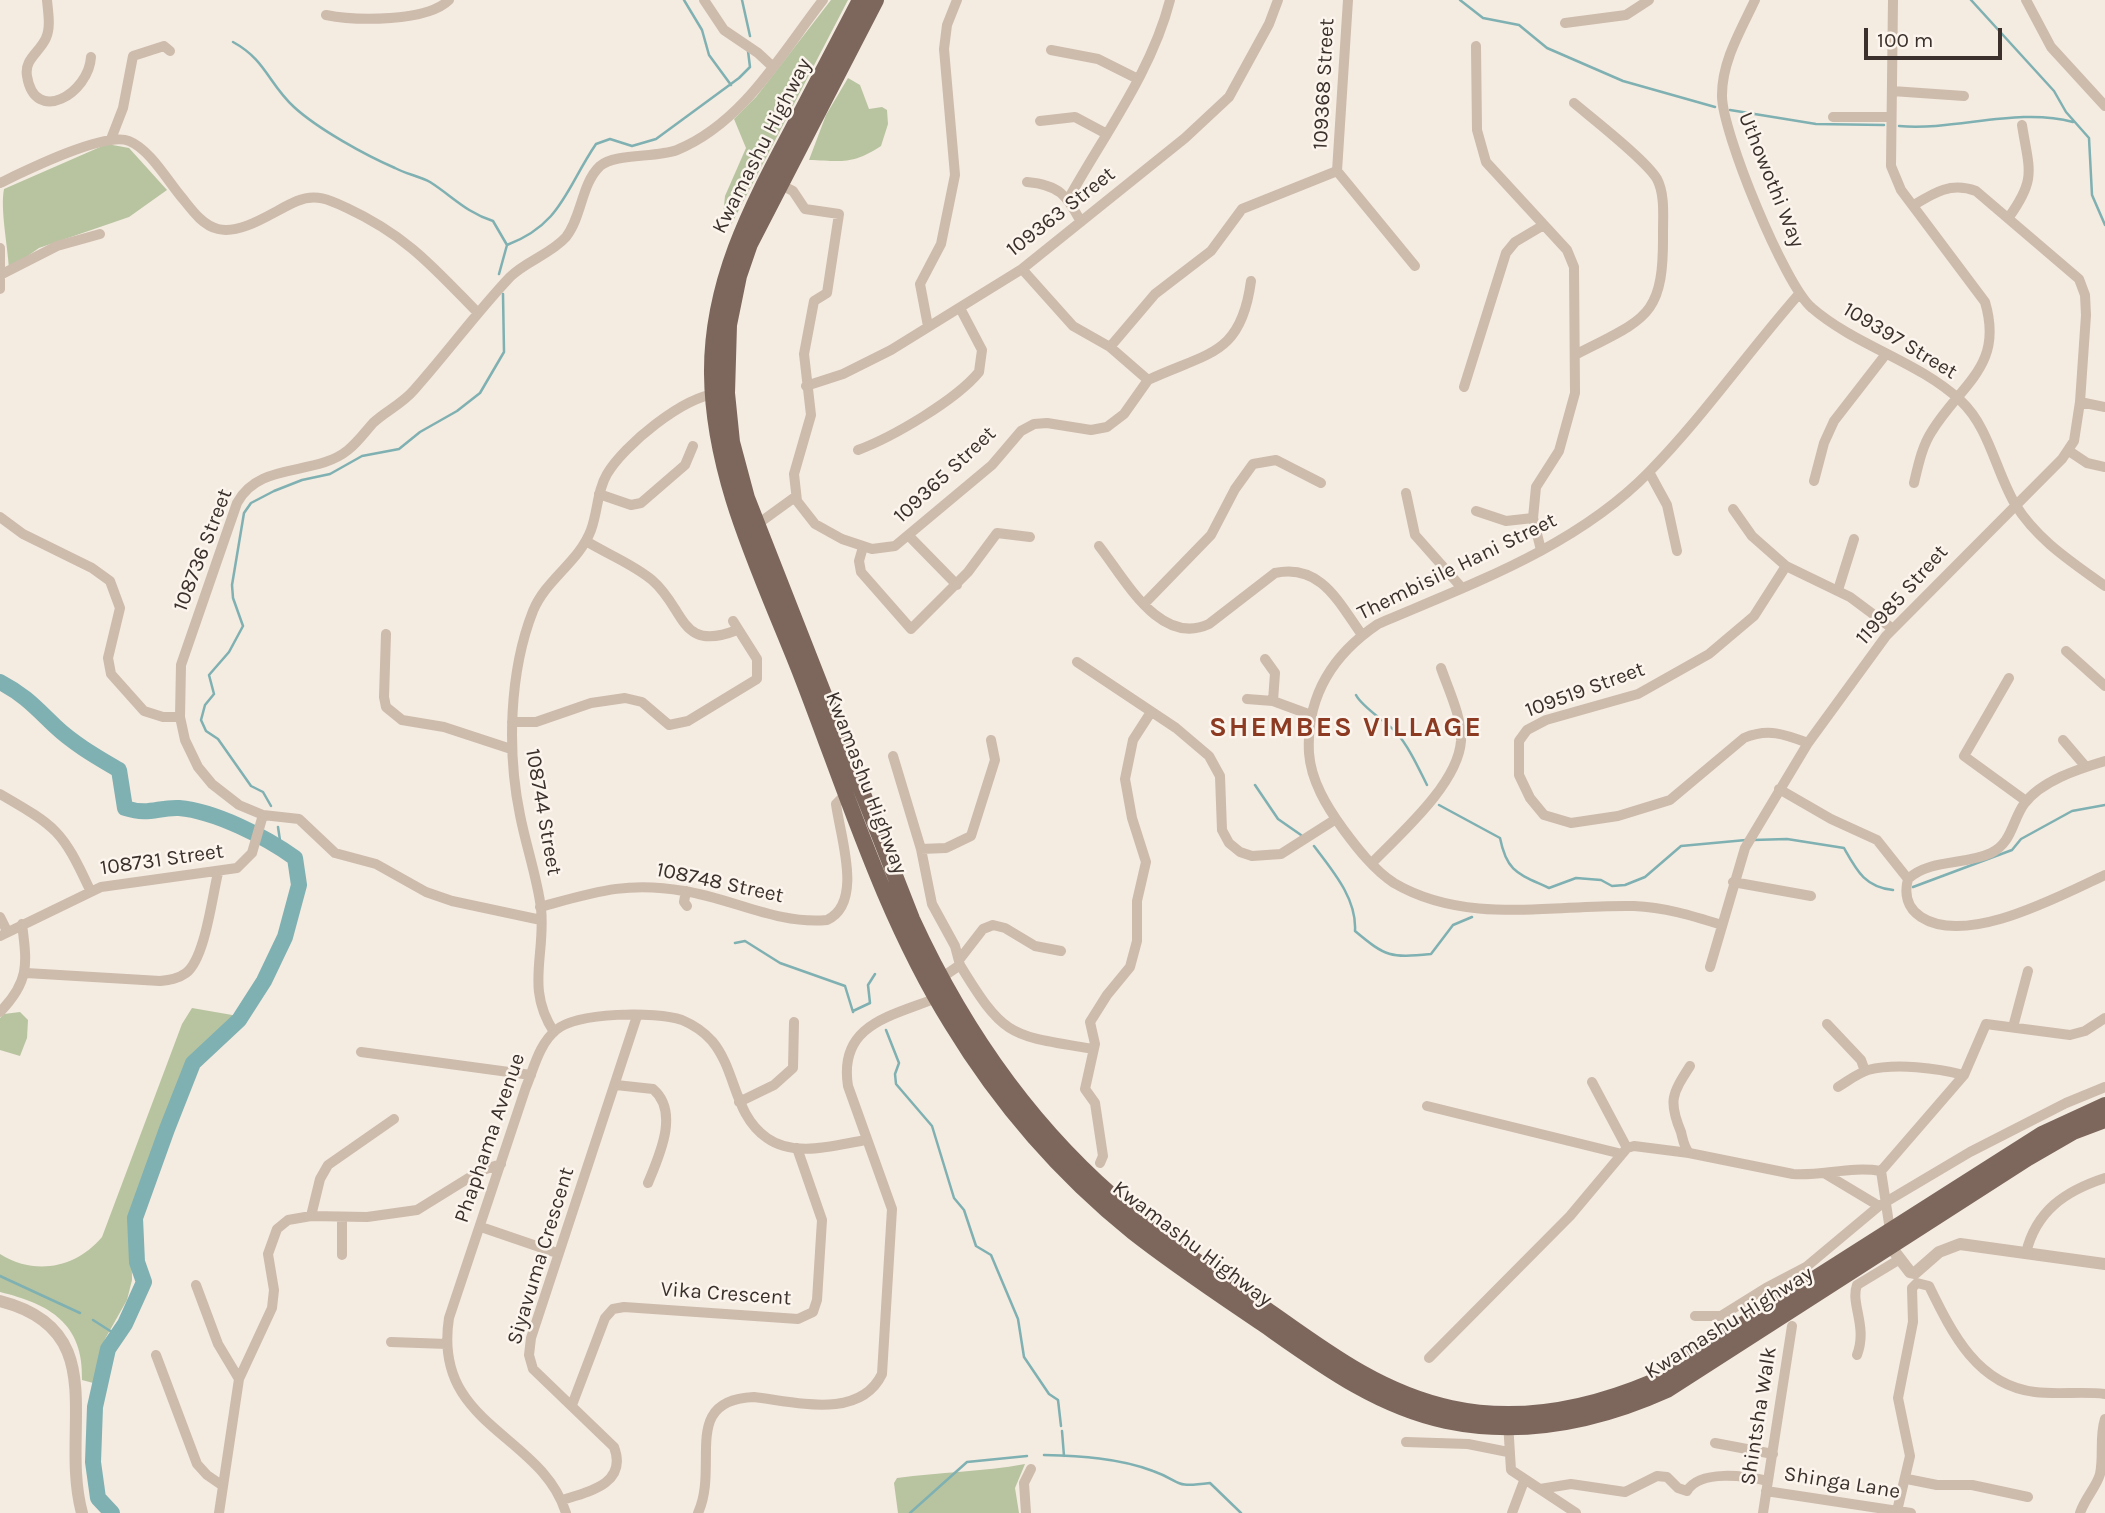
<!DOCTYPE html>
<html>
<head>
<meta charset="utf-8">
<style>
  body { margin:0 }
  #map { position:relative; width:2105px; height:1513px; overflow:hidden; background:#f4ebe1; font-family:Karla,sans-serif }
  canvas { display:block }
  .scale { position:absolute; left:1864px; top:28px; width:138px; height:32px; box-sizing:border-box; border:4px solid #3b302b; border-top:0; padding-left:9px; font-size:21px; line-height:24px; white-space:nowrap; color:#3b302b; -webkit-text-stroke:5px #fbf5ee; paint-order:stroke }
</style>
</head>
<body>
<div id="map">
<canvas width="2105" height="1513"></canvas>
<div class="scale">100 m</div>
</div>
<script>
const ctx = document.querySelector('canvas').getContext('2d');
ctx.lineJoin = 'round';
function fill(path, color) {
  ctx.fillStyle = color;
  ctx.fill(path, 'evenodd');
}
function trace(path, color, width, dash) {
  ctx.strokeStyle = color;
  ctx.lineWidth = width;
  ctx.lineCap = dash ? 'butt' : 'round';
  ctx.setLineDash(dash || []);
  ctx.stroke(path);
}
function drawText(font, color, halo, rows, align = 'center') {
  ctx.font = font + ' Karla,sans-serif';
  ctx.lineWidth = 5;
  ctx.setLineDash([]);
  ctx.textBaseline = 'middle';
  ctx.strokeStyle = halo;
  ctx.fillStyle = color;
  for (const [text, x, y, turn = 0] of rows) {
    ctx.save();
    ctx.translate(x, y);
    ctx.rotate((+turn || 0) * Math.PI / 180);
    ctx.textAlign = isNaN(turn) ? turn : align;
    if (halo) ctx.strokeText(text, 0, 0);
    ctx.fillText(text, 0, 0);
    ctx.restore();
  }
}
const green = new Path2D(`
  M831,0H848L730,227L723,216L725,196L746,148L734,119L756,97Z
  M848,78L860,85L869,109L882,107L887,110L888,124L881,146C852,165 842,161 809,160L826,115Z
  M107,144L129,148L167,190L129,217L39,248L9,269C8,247 0,209 4,189Z
  M192,1008L238,1016L190,1063L131,1217L132,1280L127,1300L105,1339L97,1384L82,1380C84,1323 49,1304 0,1292V1254C35,1276 76,1268 102,1237L182,1024Z
  M20,1012L28,1020L27,1038L20,1056L0,1050V1018L4,1014Z
  M1025,1464L1015,1488L1019,1513H898L894,1483L897,1478C940,1472 982,1472 1025,1464Z`);
const stream = new Path2D(`
  M684,0L702,30L709,55L731,85
  M742,0L750,36
  M1460,0L1483,18L1519,25L1547,48L1623,81L1715,107
  M1971,0L2054,91L2066,112L2089,138L2092,195L2105,225
  M233,42C266,60 268,83 294,107C318,129 365,155 395,168C406,174 419,176 430,182C452,196 467,213 493,221L507,245L499,274
  M1730,110L1816,124L1884,125
  M1899,126C1956,131 2017,107 2073,122
  M507,245C562,224 566,188 596,144L610,139L632,146L656,139L739,78L750,67L748,51
  M1356,695C1362,707 1385,721 1396,732C1409,747 1418,767 1427,785
  M1255,785L1278,819L1301,835
  M1439,805L1500,838C1507,873 1519,874 1549,888L1576,878L1601,880L1612,886L1625,885L1645,877L1681,846L1746,840
  M271,806L263,792L251,786L218,739L206,731L201,720L205,705L214,694L209,675L229,652L243,626L233,598L232,585L244,513L251,503L274,491L302,480L330,474L362,456L399,449L420,432L457,411L480,393L504,352L503,294
  M278,827L281,847
  M1753,840L1787,839L1844,848C1857,871 1865,887 1893,890
  M1314,846C1333,871 1357,899 1355,931C1386,957 1390,958 1431,954L1453,925L1472,917
  M1913,887L2012,850L2021,839L2072,811L2105,805
  M735,943L745,941L780,963L845,986L853,1012
  M853,1011L870,1003L868,985L875,974
  M886,1030L899,1063L895,1074L896,1084L932,1126L954,1198L964,1210L976,1246L991,1255L1018,1319L1024,1357L1049,1394L1058,1400L1061,1426
  M0,1276L80,1313
  M93,1320L115,1334
  M1062,1431L1064,1456
  M1044,1455C1080,1456 1119,1458 1153,1471C1184,1482 1171,1488 1210,1483L1241,1513
  M910,1513L967,1462L1027,1456`);
const river = new Path2D(`
  M0,682C25,695 36,708 55,726C74,744 97,757 119,770L125,808C150,816 157,807 179,808C215,811 266,837 295,858L299,885L285,937L264,981L239,1020L193,1063L167,1129L135,1218L137,1262L144,1282L125,1324L108,1349L95,1407L93,1462L98,1498L112,1513`);
const minor = new Path2D(`
  M47,0C48,12 51,27 46,38C40,52 24,59 27,76C35,126 89,93 91,57
  M704,0L724,30L758,53L772,66
  M1755,0C1741,30 1722,61 1722,95C1721,130 1785,286 1812,308C1856,346 1918,361 1961,401C1989,427 1996,472 2015,504C2037,540 2072,562 2105,586
  M1893,0L1891,166L1901,190L1985,302C2004,366 1962,383 1932,431C1922,446 1918,466 1914,483
  M2026,0L2051,47L2105,106
  M326,15C356,21 427,22 449,0
  M1565,23L1626,15L1649,0
  M1476,46L1477,130L1486,162L1567,250L1574,267L1575,393L1559,451L1536,487L1533,518L1541,550
  M1051,50L1098,59L1138,79
  M1892,91L1964,96
  M1574,103C1593,119 1647,161 1657,179C1665,194 1663,216 1663,232C1664,317 1647,318 1577,354
  M1833,117H1891
  M1040,121L1075,117L1105,133
  M111,139L123,108L133,56L164,46L170,51
  M1337,171L1348,0
  M1337,171L1415,266
  M1027,182C1060,185 1066,195 1081,222
  M0,183C25,171 105,131 129,141C149,149 166,178 179,194C190,207 201,225 218,229C243,235 275,210 297,201C316,193 330,200 347,208C407,236 433,267 478,313
  M779,184L793,191L805,209L839,214L827,293L814,301L804,354L811,415L794,474L797,501L815,524L842,539L872,549L895,546L992,465L1021,431L1034,424L1047,423L1091,430L1107,427L1124,414L1148,380
  M1069,198C1104,135 1152,71 1170,0
  M2009,217C2037,178 2029,170 2022,125
  M0,248V289
  M1022,269L1073,326L1110,347L1148,380C1208,352 1241,356 1251,281
  M2,274L57,246L100,234
  M928,326L920,284L941,244L955,175L944,49L947,25L957,0
  M1110,347L1155,294L1211,251L1242,209L1337,171
  M806,386L843,374L891,350L1022,269L1185,138L1229,97L1269,24L1278,0
  M1464,387L1506,253L1515,242L1542,226
  M2080,402L2105,407
  M858,450C893,437 956,400 979,372L982,350L960,308
  M2069,451L2087,463L2105,467
  M1649,472L1667,505L1677,551
  M1814,481L1824,443L1834,421L1886,354
  M1406,493L1415,535L1462,588
  M599,494L631,505L641,503L685,465L693,446
  M1733,509L1752,536L1786,566L1850,597L1893,629
  M1476,511L1506,521L1533,518
  M0,517L23,534L92,568L110,581L120,608L108,658L111,674L144,711L163,717H180
  M755,526L795,497
  M909,536L957,585
  M586,541C607,554 633,564 652,580C686,609 679,653 737,630
  M1099,546C1125,579 1160,647 1209,624L1275,573C1321,563 1339,603 1362,635
  M863,547L859,561L861,572L911,629L968,572L997,533L1030,537
  M1786,566L1754,616L1709,654L1638,694L1546,720L1527,730L1519,741V775L1530,798L1544,815L1571,823L1618,816L1670,800L1744,738C1768,728 1784,734 1808,743
  M1838,590L1854,539
  M1144,604L1211,535L1235,489L1253,464L1276,460L1321,483
  M386,634L384,697L386,707L402,720L444,727L511,749
  M2066,651L2105,686
  M1265,659L1275,673L1273,701
  M1077,662L1176,728L1209,756L1220,776L1222,830L1229,843L1240,852L1252,856L1281,854L1336,819
  M2009,678L1964,756L2026,801
  M1247,699L1273,701L1311,715
  M512,722H536L591,703L625,698L642,702L669,725L688,721L757,679V659L733,621
  M2063,740L2086,767
  M893,756L921,849L932,904L955,946L960,965L941,978
  M2105,761C2078,769 2041,781 2024,804C2012,821 2012,843 1991,853C1966,865 1929,859 1908,879C1904,894 1907,908 1921,917C1967,947 2061,895 2105,875
  M1779,789L1831,819L1877,840L1908,879
  M0,794C57,827 62,830 90,890
  M921,849L946,848L971,836L995,760L991,740
  M1372,863C1400,834 1458,784 1461,741C1462,717 1449,691 1441,668
  M1733,882L1811,896
  M686,891L684,902L687,906
  M540,907C595,892 627,881 684,891C731,898 778,925 827,920C864,903 840,836 836,804L847,793
  M0,917L7,931
  M541,920L452,901L426,892L376,864L335,853L299,819L263,815L239,805L212,784L198,767L185,740L180,717L181,665L237,503C259,461 315,477 348,450C358,442 365,432 373,423C386,411 402,404 414,390C447,353 476,313 510,277C526,261 551,254 566,237C582,217 581,184 600,166C615,153 656,158 677,150C743,123 781,54 823,0
  M1722,925C1693,916 1664,907 1634,906C1555,904 1467,926 1394,883C1374,870 1357,848 1343,829C1327,807 1311,781 1309,753C1306,696 1332,655 1378,624C1471,584 1576,547 1649,472C1703,417 1748,352 1799,294
  M0,936L101,887L237,868L252,853L263,815
  M959,960L983,929L993,925L1005,928L1035,946L1061,951
  M960,965C1005,1039 1010,1035 1093,1049
  M1710,967L1745,848L1808,743L1886,636L2062,459L2074,441L2080,402L2086,315L2085,295L2079,279L1976,191C1951,182 1935,192 1914,205
  M26,973L160,981C169,980 178,979 186,973C205,959 212,897 218,873
  M0,1012C30,981 27,964 22,924
  M1827,1024L1861,1060L1865,1071
  M2013,1027L2028,971
  M554,1032C525,988 546,955 541,908C537,877 526,846 520,815C507,752 509,672 533,611C546,579 579,562 591,530C598,511 597,491 607,474C624,445 683,397 716,394
  M361,1052L531,1075
  M1690,1066C1672,1094 1668,1101 1681,1132C1683,1140 1684,1147 1689,1153L1793,1174C1823,1176 1850,1166 1881,1171
  M1592,1082L1627,1148
  M616,1085L653,1089C680,1112 659,1156 648,1183
  M1838,1087C1848,1081 1858,1073 1868,1070C1896,1063 1937,1068 1964,1075
  M739,1102L774,1085L793,1068L794,1022
  M1427,1106L1622,1154
  M1100,1163L1103,1156L1095,1103L1085,1089L1095,1044L1090,1022L1107,995L1130,967L1137,941V901L1146,862L1132,818L1125,779L1133,740L1151,712
  M1881,1171L1964,1075L1986,1024L2070,1035L2085,1031L2105,1018
  M1881,1171L1890,1230
  M1824,1173L1879,1206
  M311,1216L320,1179L328,1165L394,1119
  M342,1217V1255
  M481,1227L557,1253
  M2026,1253C2036,1211 2065,1191 2105,1178
  M196,1285L218,1344L239,1379
  M1778,1304L1766,1288L1806,1267L1879,1206L1970,1152L2066,1103L2105,1087
  M1695,1316H1721L1766,1288
  M391,1342L447,1344
  M156,1355L197,1464L207,1475L223,1486
  M1857,1355C1868,1326 1850,1304 1857,1285L1900,1259
  M1429,1358L1570,1216L1627,1148L1634,1146L1689,1153
  M572,1405L605,1318L613,1309L624,1307L798,1319L813,1312L817,1300L822,1220L797,1148
  M1508,1422L1511,1470L1576,1513
  M1406,1442L1468,1444L1508,1452
  M1715,1443L1773,1454
  M1907,1479L1937,1485H1972L2028,1497
  M1540,1489L1571,1484L1625,1492L1657,1476L1667,1477L1678,1488L1687,1491C1700,1469 1746,1476 1768,1481
  M1766,1491L1911,1513
  M562,1500C588,1492 628,1484 614,1447L533,1369L529,1355L531,1338L637,1016
  M1897,1511L1910,1456L1898,1398L1913,1322L1912,1288L1917,1283L1929,1286C1952,1333 1977,1385 2035,1392C2058,1395 2082,1391 2105,1394
  M219,1513L239,1379L272,1308L274,1290L268,1254L277,1229L288,1220L311,1216L367,1217L417,1210L480,1171L501,1164
  M566,1513C541,1433 432,1426 449,1318L526,1087C534,1068 539,1044 556,1030C578,1012 655,1011 682,1020C694,1025 704,1032 712,1041C737,1071 733,1114 767,1138C795,1158 835,1145 866,1140
  M698,1513C720,1465 680,1400 754,1397C796,1402 860,1420 882,1374L892,1209L848,1086C838,1023 893,1016 939,997
  M1026,1513L1024,1483L1031,1469
  M1512,1513L1524,1481
  M1763,1513L1792,1326
  M2080,1513C2085,1498 2097,1486 2100,1474C2104,1455 2099,1438 2105,1419`);
const tertiary = new Path2D(`
  M1890,1246L1910,1272L1915,1273L1939,1252L1960,1244L2105,1264
  M0,1301C114,1330 59,1428 82,1513`);
const primary = new Path2D(`
  M860,0C837,44 814,88 791,132C750,209 711,284 712,374C713,481 764,579 802,677C847,793 885,917 951,1023C999,1102 1061,1174 1133,1232C1175,1265 1219,1294 1263,1324C1320,1364 1376,1406 1446,1421C1523,1437 1596,1422 1667,1390L2028,1158L2073,1132L2105,1120
  M876,0L750,244L739,276L729,325L727,393L732,442L747,498L912,919C963,1030 1034,1132 1129,1210C1172,1246 1220,1277 1266,1309C1324,1350 1380,1393 1451,1408C1520,1423 1588,1409 1652,1382L2042,1134L2105,1105`);
const streetNames = [
  ["109368 Street",1324,84,-87],
  ["Kwamashu Highway",762,146,-63],
  ["Uthowothi Way",1771,180,68],
  ["109363 Street",1061,212,-38],
  ["109397 Street",1900,341,31],
  ["109365 Street",945,475,-43],
  ["108736 Street",203,550,-69],
  ["Thembisile Hani Street",1457,567,-26],
  ["119985 Street",1902,595,-48],
  ["109519 Street",1585,690,-20],
  ["Kwamashu Highway",866,783,69],
  ["108744 Street",543,812,80],
  ["108731 Street",162,860,-8],
  ["108748 Street",720,883,12],
  ["Phaphama Avenue",490,1138,-71],
  ["Kwamashu Highway",1192,1244,37],
  ["Siyavuma Crescent",541,1256,-73],
  ["Vika Crescent",726,1294,4],
  ["Kwamashu Highway",1729,1323,-32],
  ["Shintsha Walk",1759,1416,-81],
  ["Shinga Lane",1842,1483,9]
];
const districtNames = [
  ["SHEMBES VILLAGE",1346,728]
];
fill(green, '#b8c4a0');
trace(stream, '#7fb0b2', 2.5);
trace(river, '#7fb0b2', 16);
trace(minor, '#cdbbac', 10);
trace(tertiary, '#cdbbac', 12);
trace(primary, '#7d675c', 16);
drawText('21px', '#3b302b', '#fbf5ee', streetNames);
ctx.letterSpacing = '2px';
drawText('bold 28px', '#8c3b22', '#fbf5ee', districtNames);
ctx.letterSpacing = '0px';
</script>
</body>
</html>
